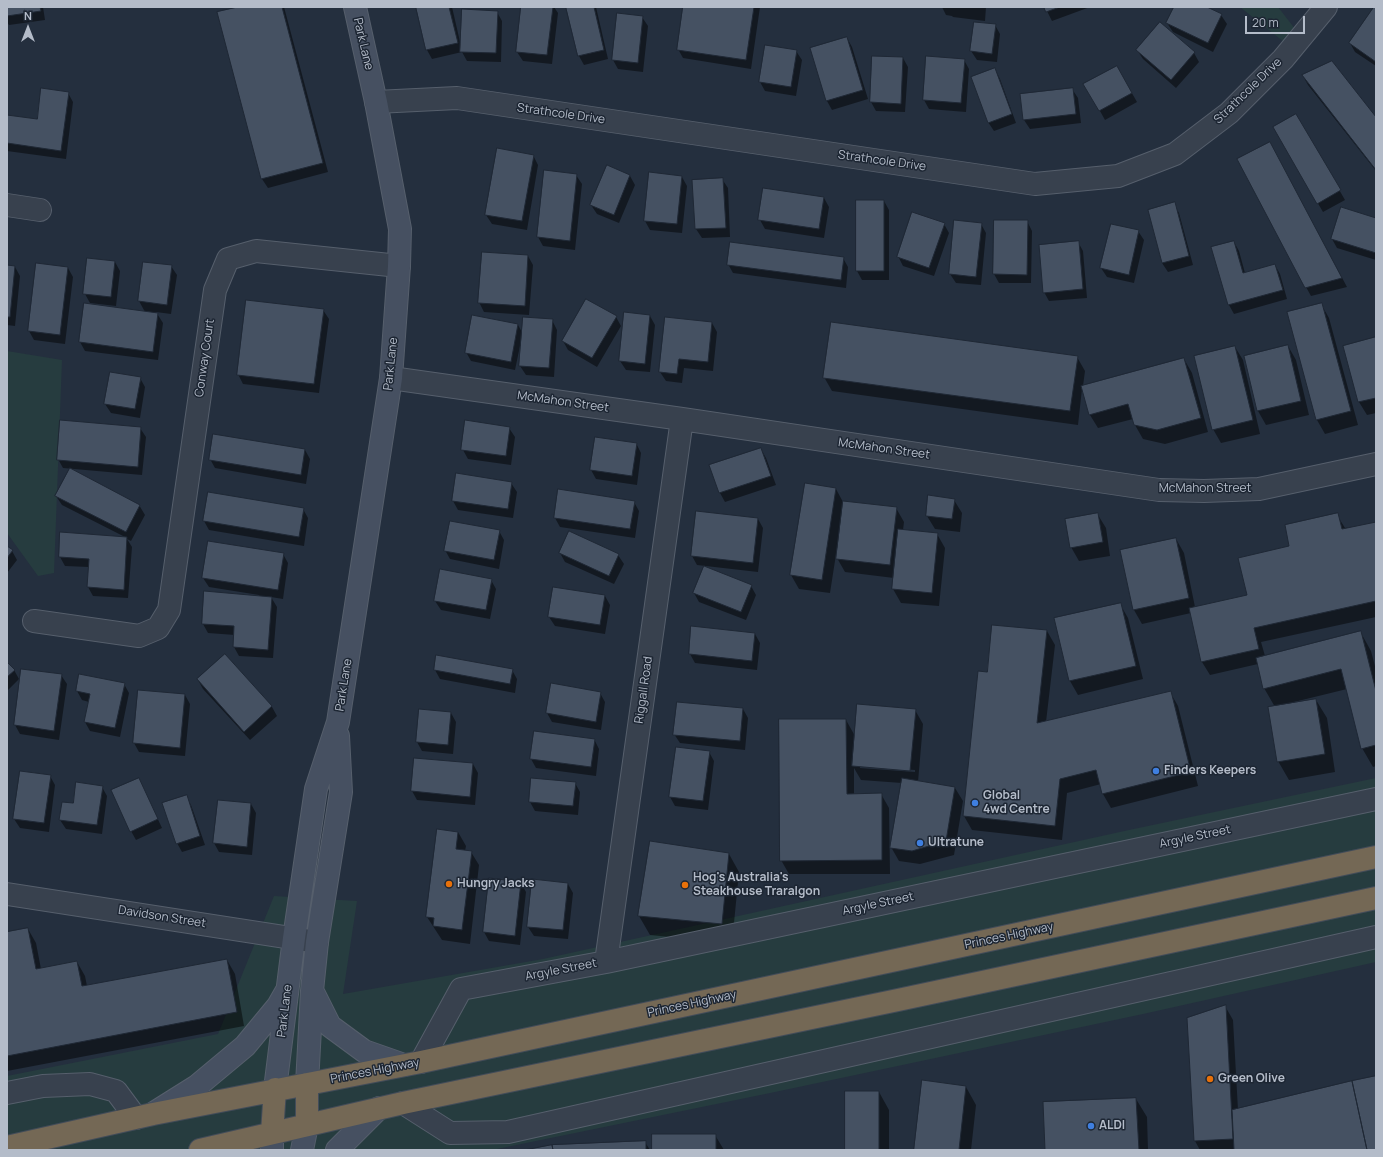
<!DOCTYPE html>
<html>
<head>
<meta charset="utf-8">
<style>
  body { margin:0 }
  #map { position:relative; width:1383px; height:1157px; overflow:hidden; background:#242f3e; font-family:Manrope,sans-serif }
  canvas { display:block }
  .frame { position:absolute; inset:0; border:8px solid #b4bcc9; pointer-events:none }
  .north { position:absolute; left:8px; top:8px; width:40px; height:40px; -webkit-text-stroke:3px #1d2633; paint-order:stroke; rotate:0deg; font-size:11px; font-weight:700; line-height:16px; text-align:center; color:#b4bcc9 }
  .north::after { content:''; display:block; margin:auto; width:14px; height:18px; background:#b4bcc9; clip-path:polygon(50% 0,100% 100%,50% 72%,0 100%) }
  .scale { position:absolute; left:1245px; top:16px; width:60px; height:18px; box-sizing:border-box; border:2px solid #b4bcc9; border-top:0; padding-left:5px; font-size:12px; line-height:14px; white-space:nowrap; color:#b4bcc9; -webkit-text-stroke:3px #1d2633; paint-order:stroke }
</style>
</head>
<body>
<div id="map">
<canvas width="1383" height="1157"></canvas>
<div class="frame"></div>
<div class="north">N</div>
<div class="scale">20 m</div>
</div>
<script>
const ctx = document.querySelector('canvas').getContext('2d');
ctx.lineJoin = 'round';
function fill(path, color) {
  ctx.fillStyle = color;
  ctx.fill(path, 'evenodd');
}
function trace(path, color, width, dash) {
  ctx.strokeStyle = color;
  ctx.lineWidth = width;
  ctx.lineCap = dash ? 'butt' : 'round';
  ctx.setLineDash(dash || []);
  ctx.stroke(path);
}
function drawText(font, color, halo, rows, align = 'center') {
  ctx.font = font + ' Manrope,sans-serif';
  ctx.lineWidth = 3;
  ctx.setLineDash([]);
  ctx.textBaseline = 'middle';
  ctx.strokeStyle = halo;
  ctx.fillStyle = color;
  for (const [text, x, y, turn = 0] of rows) {
    ctx.save();
    ctx.translate(x, y);
    ctx.rotate((+turn || 0) * Math.PI / 180);
    ctx.textAlign = isNaN(turn) ? turn : align;
    if (halo) ctx.strokeText(text, 0, 0);
    ctx.fillText(text, 0, 0);
    ctx.restore();
  }
}
const green = new Path2D(`
  M1240,7H1278L1299,34L1289,46Z
  M7,351L62,360L54,573L38,576L7,533Z
  M1376,778V962L1143,1014L775,1092L492,1150H7V1076L218,1034L274,896L357,901L343,994L543,959L1129,830Z`);
const shadow = new Path2D(`
  M7,7H43L45,20L9,25L7,22Z
  M241,7H284L328,172L268,188L262,179Z
  M417,7H452L461,46L497,12L502,21L501,62L467,61L462,52L432,59L427,50Z
  M522,7H554L558,13L552,64L523,61L517,52Z
  M568,7H596L608,59L584,65L579,56Z
  M684,7H760L751,69L683,58L678,49Z
  M942,7H986L985,21L953,17L952,16L946,15Z
  M1045,7H1090L1052,21Z
  M1175,7H1205L1221,15L1227,24L1213,52L1173,32L1167,23Z
  M1375,7H1376V66L1355,52L1350,43Z
  M642,17L648,26L643,72L618,69L613,60Z
  M995,25L1000,34L997,62L977,60L971,51Z
  M847,38L852,47L868,99L832,110L827,101L811,49Z
  M1137,50L1194,53L1199,62L1176,88L1143,59Z
  M796,51L802,60L796,96L765,91L760,82Z
  M927,57L964,60L969,69L966,112L929,109L924,100Z
  M903,58L908,67L905,112L876,111L871,102Z
  M1117,67L1137,102L1105,120L1085,84Z
  M995,69L1000,79L1016,123L994,131L988,122Z
  M1303,76L1376,119V171L1308,85Z
  M1072,89L1078,98L1081,123L1030,129L1024,120Z
  M68,93L73,102L66,159L7,151V116L38,120Z
  M1296,115L1345,200L1323,212L1274,128Z
  M1275,152L1347,287L1311,296L1306,287Z
  M533,155L538,165L527,230L492,224L486,215Z
  M607,167L630,176L635,185L619,223L597,214L591,205Z
  M576,175L582,184L575,250L543,246L538,237Z
  M682,177L687,186L682,233L650,230L645,221Z
  M722,179L728,188L730,237L702,238L696,229L694,181Z
  M824,198L829,207L824,238L765,229L760,220Z
  M857,201H884L889,210V280H862L857,271Z
  M1174,204L1179,213L1193,265L1168,272L1162,263Z
  M1376,219V260L1337,248L1332,239Z
  M1027,221L1032,231L1031,283H999L994,274Z
  M944,224L949,233L934,276L903,266L898,256Z
  M981,224L986,233L981,285L956,283L950,274Z
  M1138,231L1144,240L1134,283L1107,277L1101,268Z
  M1078,242L1083,251L1087,298L1049,301L1044,292Z
  M1234,242L1239,251L1245,273L1275,265L1280,274L1287,299L1234,314L1229,305L1213,248Z
  M528,256L533,265L529,315L484,312L479,302Z
  M843,258L848,267L846,288L733,273L728,264Z
  M115,262L120,271L116,306L90,303L85,294Z
  M144,263L171,266L177,275L171,314L156,312L163,323L158,360L85,351L80,342L145,312L139,301Z
  M37,264L68,268L73,277L65,344L34,340L29,331Z
  M7,266L15,267L20,276L15,326L7,325Z
  M1321,304L1329,318L1358,425L1325,434L1317,420L1288,313Z
  M323,310L329,319L319,393L243,384L238,374Z
  M650,316L655,325L650,372L626,370L620,361Z
  M616,317L621,326L597,367L568,350L563,341Z
  M552,320L557,330L554,377L526,375L520,366L522,346H520L515,370L471,361L466,352L518,325L523,334Z
  M712,323L717,332L713,371L684,368L682,383L666,381L660,372Z
  M1376,338V413L1367,415L1359,402Z
  M1288,346L1296,360L1309,415L1266,425L1258,411L1245,356Z
  M1235,347L1243,360L1260,434L1221,443L1213,429Z
  M1077,357L1085,371L1083,386L1184,359L1192,373L1208,432L1165,444L1143,439L1135,425L1133,419L1098,428L1090,415L1082,389L1078,425L832,391L824,377Z
  M140,378L145,387L140,418L111,413L105,404Z
  M140,428L146,437L142,475L63,468L58,459Z
  M509,428L515,437L511,465L468,459L463,450Z
  M214,435L305,450L310,459L306,484L215,468L210,459Z
  M636,443L641,453L637,485L596,479L591,470Z
  M761,449L766,458L776,485L725,502L720,493L711,466Z
  M511,483L517,492L513,518L458,510L453,501Z
  M836,489L843,502L896,508L904,522L903,530L937,534L945,548L939,606L901,603L893,589L894,578L845,572L837,558L839,548H837L830,593L799,589L791,575Z
  M56,496L139,505L145,515L131,541L127,539L132,547L128,598L93,596L88,587L89,567L65,566L60,557L125,537L62,505Z
  M954,500L962,513L960,532L935,529L927,516Z
  M634,502L639,511L635,538L560,527L555,518Z
  M303,509L308,518L304,546L209,530L204,521Z
  M697,513L758,519L763,528L758,572L697,565L692,556Z
  M1098,515L1106,528L1110,556L1079,561L1071,547Z
  M1337,515L1345,528L1376,523V617L1261,642L1265,656L1361,633L1371,651L1376,670V766L1373,767L1362,748L1347,689L1294,702L1295,703L1316,700L1327,718L1335,772L1289,780L1278,761L1275,707L1264,688L1258,664L1210,675L1202,662L1191,613L1142,624L1134,610L1121,551L1176,539L1184,553L1195,607L1248,595L1290,547Z
  M499,531L504,540L499,569L450,559L445,550Z
  M7,547L12,551L17,560L7,573Z
  M560,553L618,555L624,564L614,584L565,562Z
  M283,554L288,563L283,599L271,597L277,607L273,658L239,656L234,647L235,635L208,633L203,624L259,597V595L209,587L203,578Z
  M491,580L496,589L490,619L441,610L435,601Z
  M751,586L756,595L746,620L699,602L694,593Z
  M605,596L610,605L605,634L555,626L549,617Z
  M1120,604L1128,618L1143,679L1078,695L1070,681L1055,619Z
  M1047,631L1055,645L1046,722L1170,692L1178,706L1198,786L1111,808L1103,794L1101,784L1067,793L1062,840L972,830L964,816L979,672L988,673Z
  M755,634L760,643L757,670L695,663L690,654Z
  M225,655L272,707L277,716L250,740L203,689L198,680Z
  M7,663L14,670L19,679L7,691Z
  M22,670L61,675L67,684L59,740L20,734L15,725Z
  M435,670H512L517,679L515,693L440,679Z
  M80,675L124,684L129,693L120,737L90,731L85,722L89,702L82,700L77,691Z
  M552,684L600,693L605,702L601,730L552,722L547,713Z
  M185,695L190,704L185,756L139,752L134,743Z
  M743,709L748,718L745,750L680,743L674,734Z
  M915,710L923,724L918,782L955,788L963,801L954,855L920,864L899,861L891,847L902,783L861,780L854,768V795L881,794L889,808L890,874H789L781,860L846,720L855,736ZM860,766L915,770V772L860,768Z
  M451,713L456,722L453,754L422,751L417,742Z
  M594,739L599,749L596,776L536,768L531,759Z
  M709,752L714,761L708,810L675,806L670,797Z
  M415,759L473,764L478,773L475,805L417,800L412,791Z
  M50,776L55,785L49,832L20,828L14,819Z
  M139,779L162,828L136,840L131,831Z
  M575,783L580,792L578,815L535,811L530,802Z
  M102,787L107,796L102,834L66,829L60,820L74,805Z
  M186,796L191,805L205,845L182,852L177,843Z
  M251,804L256,813L252,855L219,852L214,843Z
  M458,832L466,846L465,851L471,852L479,865L470,944L442,940L427,917Z
  M651,842L729,854L739,872L732,943L650,935L639,916Z
  M521,883L526,892L520,945L489,941L484,932Z
  M568,884L573,893L568,939L534,936L528,927Z
  M28,929L36,943L41,969L77,962L85,976L87,986L227,960L235,974L244,1026L7,1071V933Z
  M1225,1006L1233,1020L1238,1110L1376,1077V1150H1200L1195,1141Z
  M966,1087L976,1105L971,1150H915Z
  M879,1092L889,1110V1150H846Z
  M1136,1099L1147,1117L1148,1150H1046Z
  M715,1135L724,1150H653Z
  M645,1142L650,1150H530Z`);
const building = new Path2D(`
  M7,7H40L41,11L7,16Z
  M238,7H282L323,163L261,179L217,12Z
  M416,7H449L458,43L426,50Z
  M521,7H553L547,55L516,52Z
  M566,7H594L604,50L578,56Z
  M683,7H754L746,60L677,50Z
  M1044,7H1060L1046,12Z
  M1174,7H1207L1222,14L1208,43L1166,23Z
  M1374,7H1376V62L1349,43Z
  M462,9L498,11L496,53L460,52Z
  M617,13L643,16L638,63L612,60Z
  M974,22L996,24L992,54L970,51Z
  M1160,22L1195,52L1171,80L1136,50Z
  M847,37L863,90L826,101L810,48Z
  M765,45L797,50L791,87L759,82Z
  M872,56L903,57L901,104L870,102Z
  M926,56L965,59L961,103L923,100Z
  M1332,61L1376,117V170L1302,75Z
  M1117,66L1132,93L1099,111L1083,84Z
  M995,68L1012,114L988,123L971,77Z
  M41,88L69,92L61,151L7,143V115L37,119Z
  M1073,88L1076,114L1023,120L1020,94Z
  M1296,114L1341,190L1317,204L1273,127Z
  M1270,142L1342,278L1305,288L1237,159Z
  M497,148L534,155L522,221L485,215Z
  M607,165L630,175L614,215L590,205Z
  M544,170L577,174L570,241L537,237Z
  M649,172L682,176L677,224L644,221Z
  M723,178L726,228L695,229L692,180Z
  M763,188L824,197L819,229L758,220Z
  M856,200H884V271H856Z
  M1175,202L1189,256L1162,263L1148,210Z
  M1341,207L1376,218V253L1331,239Z
  M912,212L945,223L929,268L897,257Z
  M954,220L982,223L976,277L949,274Z
  M994,220H1028L1027,275L993,274Z
  M1111,224L1139,230L1129,275L1100,268Z
  M1079,241L1083,289L1043,293L1039,245Z
  M1234,241L1243,273L1275,264L1283,290L1228,305L1211,247Z
  M730,242L844,257L841,280L727,265Z
  M482,252L528,255L525,306L478,303Z
  M87,258L115,261L111,297L83,294Z
  M143,262L172,265L167,305L138,301Z
  M36,263L68,267L60,335L28,331Z
  M7,265L15,266L10,317H7Z
  M586,299L617,316L592,358L562,341Z
  M246,300L324,309L314,384L237,375Z
  M84,303L158,313L153,352L79,342Z
  M1322,303L1351,411L1316,420L1287,312Z
  M624,312L650,315L645,364L619,361Z
  M472,315L518,324L511,362L465,353Z
  M523,317L553,319L549,368L519,366Z
  M665,317L712,322L708,362L679,359L677,374L659,372Z
  M831,322L1078,356L1070,411L823,378Z
  M1376,337V398L1358,402L1343,346Z
  M1288,345L1301,401L1257,411L1244,356Z
  M1235,346L1253,420L1212,430L1194,356Z
  M1184,358L1201,418L1157,430L1134,425L1128,404L1089,415L1081,386Z
  M110,372L141,377L135,409L104,404Z
  M60,420L141,427L138,467L57,460Z
  M465,420L510,427L506,456L461,450Z
  M213,434L305,449L301,475L209,460Z
  M595,437L637,443L632,476L590,470Z
  M761,448L771,476L719,493L709,465Z
  M70,468L140,505L126,532L55,496Z
  M456,473L512,482L508,509L452,501Z
  M805,483L836,488L822,580L790,575Z
  M558,489L635,501L630,529L554,518Z
  M208,492L304,508L299,537L203,521Z
  M928,495L955,499L952,519L926,516Z
  M843,501L897,507L890,565L836,559Z
  M696,511L758,518L753,563L691,556Z
  M1098,513L1103,542L1070,548L1065,519Z
  M1338,513L1342,529L1376,522V601L1254,628L1259,649L1201,662L1189,608L1247,595L1238,558L1289,546L1285,525Z
  M450,521L500,530L494,560L444,551Z
  M898,529L938,533L932,593L892,589Z
  M569,531L619,554L609,576L559,553Z
  M60,532L127,537L124,590L87,587L89,559L59,557Z
  M1176,538L1189,598L1133,610L1120,550Z
  M208,541L284,553L278,590L202,578Z
  M7,546L13,550L7,558Z
  M704,566L752,585L741,612L693,593Z
  M440,569L492,579L486,610L434,601Z
  M553,587L605,595L600,625L548,617Z
  M204,591L272,597L268,650L233,647L234,626L202,624Z
  M1121,603L1136,666L1069,681L1054,618Z
  M992,625L1047,630L1037,723L1171,691L1191,772L1102,794L1096,770L1060,779L1055,826L963,816L978,671L987,672Z
  M691,626L755,633L752,661L689,654Z
  M1361,631L1376,691V745L1361,749L1341,669L1263,689L1256,658Z
  M225,654L272,706L244,732L197,679Z
  M436,655L513,669L510,684L434,670Z
  M7,662L15,670L7,677Z
  M21,669L62,674L54,731L14,725Z
  M79,674L125,683L115,728L84,722L90,694L76,691Z
  M551,683L601,692L596,722L546,713Z
  M138,690L185,694L180,748L133,743Z
  M1316,699L1325,754L1277,762L1268,707Z
  M677,702L743,708L740,741L673,735Z
  M857,704L916,709L910,771L852,766Z
  M419,709L451,712L448,745L416,742Z
  M779,719H846L847,794L882,793V860L780,861Z
  M534,731L595,739L591,767L530,759Z
  M676,747L710,751L703,801L669,797Z
  M414,758L473,763L470,797L411,791Z
  M20,771L51,775L44,823L13,819Z
  M139,778L158,819L130,832L111,790Z
  M531,778L576,782L573,806L529,802Z
  M902,778L955,787L946,841L912,851L890,848Z
  M76,782L103,786L97,825L59,820L62,802L73,803Z
  M187,795L200,836L176,844L162,803Z
  M218,800L251,803L247,847L213,843Z
  M437,829L458,832L456,849L472,851L462,930L433,926L434,918L426,917Z
  M650,841L729,853L722,924L638,916Z
  M489,878L521,882L515,936L483,932Z
  M532,879L568,883L563,930L527,927Z
  M28,928L36,969L77,961L82,986L227,959L237,1012L7,1056V932Z
  M1226,1005L1233,1139L1194,1141L1187,1018Z
  M1376,1076V1150H1367L1352,1081Z
  M922,1080L966,1086L959,1150H914Z
  M1352,1081L1367,1150H1234L1232,1110Z
  M845,1091H879V1150H845Z
  M1136,1098L1139,1150H1045L1043,1102Z
  M652,1134H716V1150H652Z
  M646,1141V1150H553L552,1145Z
  M552,1145L553,1150H525Z`);
const street = new Path2D(`
  M376,102L457,98L1035,184L1118,176L1175,154L1229,113L1283,59L1326,7
  M7,205L40,210
  M391,378L682,419L1159,490L1204,491L1259,489L1376,464
  M34,621L139,636L158,628L169,610L215,290L228,259L256,251L399,266
  M7,894L317,942
  M606,962L682,419
  M421,1062L461,989L606,962L1376,799
  M7,1093L43,1086L90,1084L116,1091L136,1118
  M403,1103L450,1133L508,1132L1376,937`);
const secondary = new Path2D(`
  M313,992L330,1026L364,1051L404,1065
  M307,1084L312,991L317,942L341,792L338,736
  M275,1089L294,938L316,789L338,722L391,378L399,266L400,229L376,102L355,7
  M154,1113L197,1086L245,1046L278,1006L286,992
  M272,1150V1133
  M302,1150L307,1125
  M337,1150L379,1108`);
const highway = new Path2D(`
  M307,1125V1084
  M272,1133L275,1089
  M7,1147L153,1114L421,1062L1376,857
  M200,1150L403,1103L898,1000L1376,898`);
const markers = [
  [1156,771,4,"#3f7fe0"],
  [975,803,4,"#3f7fe0"],
  [920,843,4,"#3f7fe0"],
  [449,884,4,"#e8710a"],
  [685,885,4,"#e8710a"],
  [1210,1079,4,"#e8710a"],
  [1091,1126,4,"#3f7fe0"]
];
const streetNames = [
  ["Park Lane",363,44,77],
  ["Strathcole Drive",1248,91,-44],
  ["Strathcole Drive",561,114,8],
  ["Strathcole Drive",882,161,8],
  ["Conway Court",205,358,-82],
  ["Park Lane",391,364,-84],
  ["McMahon Street",563,402,8],
  ["McMahon Street",884,449,8],
  ["McMahon Street",1205,489],
  ["Park Lane",344,685,-81],
  ["Riggall Road",644,690,-82],
  ["Argyle Street",1195,837,-12],
  ["Argyle Street",878,904,-12],
  ["Davidson Street",162,917,9],
  ["Princes Highway",1009,936,-12],
  ["Argyle Street",561,970,-11],
  ["Princes Highway",692,1004,-12],
  ["Park Lane",285,1011,-83],
  ["Princes Highway",375,1071,-11]
];
const poiNames = [
  ["Finders Keepers",1164,771],
  ["Global",983,796],
  ["4wd Centre",983,810],
  ["Ultratune",928,843],
  ["Hog's Australia's",693,878],
  ["Steakhouse Traralgon",693,892],
  ["Hungry Jacks",457,884],
  ["Green Olive",1218,1079],
  ["ALDI",1099,1126]
];
fill(green, '#263c3f');
fill(shadow, '#0007');
fill(building, '#455162');
trace(building, '#1f2835', 1);
trace(street, '#565f6c', 24);
trace(secondary, '#565f6c', 24);
trace(highway, '#434c59', 24);
trace(street, '#38414e', 22);
trace(secondary, '#465061', 22);
trace(highway, '#746855', 22);
for (const [x, y, r, color] of markers) {
  const dot = new Path2D();
  dot.arc(x, y, r, 0, 2 * Math.PI);
  ctx.fillStyle = color;
  ctx.fill(dot);
  trace(dot, '#1d2633', 1.5);
}
drawText('12px', '#b4bcc9', '#1d2633', streetNames);
drawText('bold 12px', '#b4bcc9', '#1d2633', poiNames, 'left');
</script>
</body>
</html>
